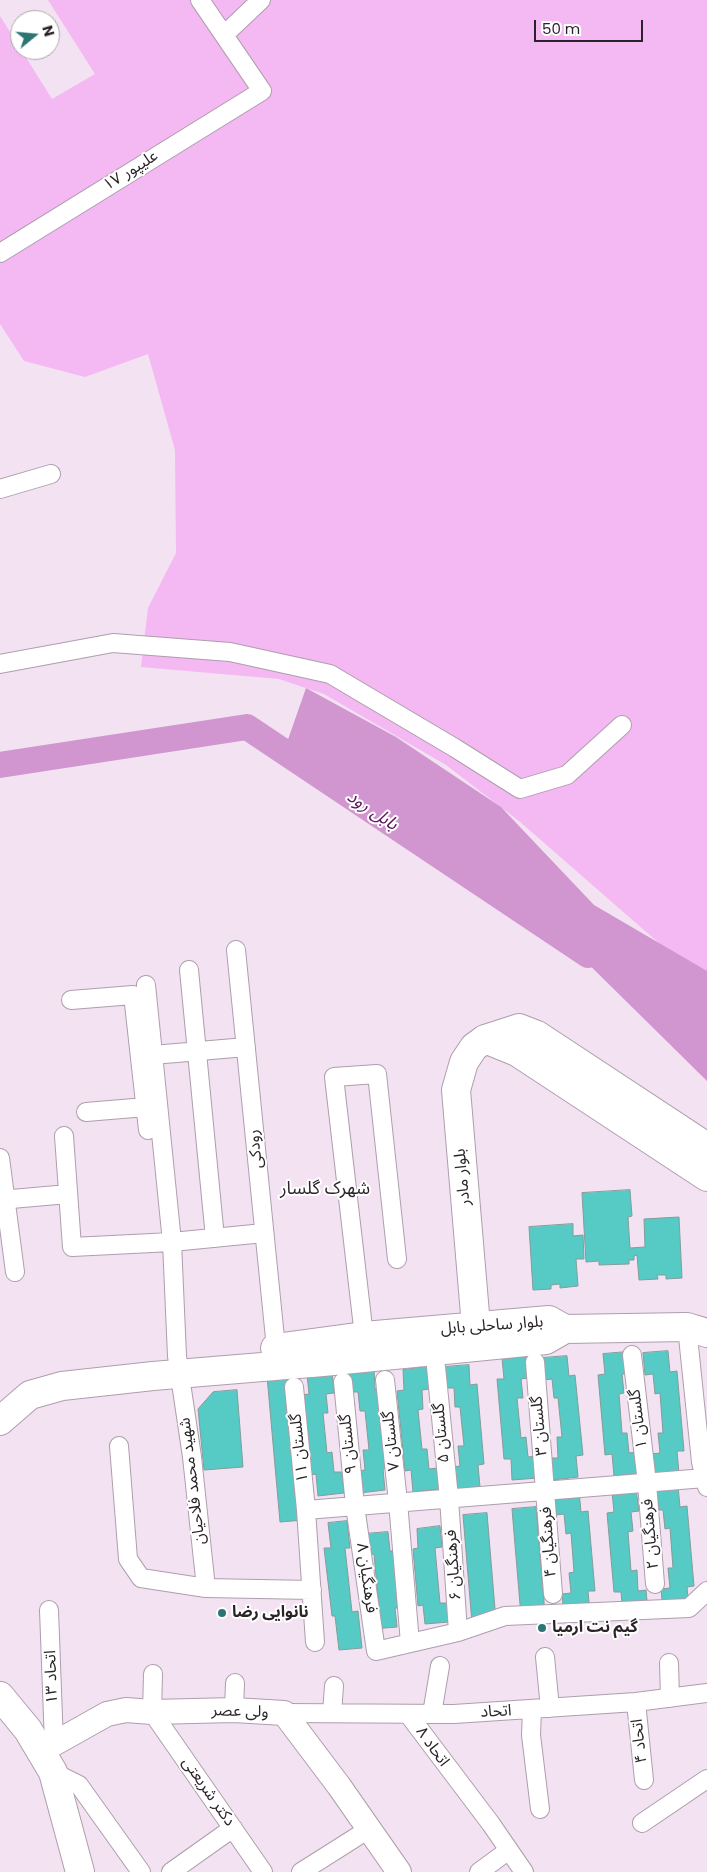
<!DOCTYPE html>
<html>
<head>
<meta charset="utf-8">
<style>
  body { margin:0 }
  #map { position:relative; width:707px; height:1872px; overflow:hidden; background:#f3e2f2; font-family:Poppins,sans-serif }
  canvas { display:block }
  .north { position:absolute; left:10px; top:10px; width:50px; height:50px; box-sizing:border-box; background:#fff; border:1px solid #aaa7a9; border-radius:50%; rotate:73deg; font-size:14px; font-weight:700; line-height:20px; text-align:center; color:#2a2429 }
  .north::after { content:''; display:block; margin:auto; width:18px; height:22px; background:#2b7572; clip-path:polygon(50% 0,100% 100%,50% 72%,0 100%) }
  .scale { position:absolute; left:534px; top:20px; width:109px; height:22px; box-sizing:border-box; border:2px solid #2a2429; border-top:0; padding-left:6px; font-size:15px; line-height:18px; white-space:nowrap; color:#2a2429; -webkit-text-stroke:4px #fff; paint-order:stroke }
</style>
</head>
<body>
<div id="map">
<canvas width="707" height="1872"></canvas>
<div class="north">N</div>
<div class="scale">50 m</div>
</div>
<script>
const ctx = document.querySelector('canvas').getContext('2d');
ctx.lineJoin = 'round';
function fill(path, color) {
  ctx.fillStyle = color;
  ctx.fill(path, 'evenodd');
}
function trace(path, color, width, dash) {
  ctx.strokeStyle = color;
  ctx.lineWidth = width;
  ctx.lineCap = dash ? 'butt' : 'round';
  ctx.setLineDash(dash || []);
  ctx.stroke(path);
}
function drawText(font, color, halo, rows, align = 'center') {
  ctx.font = font + ' Poppins,"Noto Sans Arabic",sans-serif';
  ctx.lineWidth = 4;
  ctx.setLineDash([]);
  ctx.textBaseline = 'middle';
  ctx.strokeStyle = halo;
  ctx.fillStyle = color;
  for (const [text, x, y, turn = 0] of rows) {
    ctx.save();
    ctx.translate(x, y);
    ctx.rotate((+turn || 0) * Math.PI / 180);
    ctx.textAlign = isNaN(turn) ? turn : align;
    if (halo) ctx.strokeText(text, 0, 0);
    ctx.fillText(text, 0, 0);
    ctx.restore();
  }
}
const green = new Path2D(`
  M48,0H707V985L519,821L446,765L324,694L279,679L141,667L148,608L176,553L175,450L148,354L85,377L24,361L0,324V16L52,99L95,74Z`);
const water = new Path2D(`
  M306,688L396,737L501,807L594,905L707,971V1081L560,936L284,751Z`);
const river = new Path2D(`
  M0,765L247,727L588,955`);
const building = new Path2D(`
  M630,1190L632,1216L628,1217L630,1248L645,1247L644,1219L679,1217L682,1278L666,1279V1275H657L658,1279L639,1280L637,1255L634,1256V1260H629V1264L599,1265V1261L586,1262L582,1193Z
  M573,1224V1236L583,1235L584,1259H576L578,1286L560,1288V1284L551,1285V1289L533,1290L529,1227Z
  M668,1351L670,1372L677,1371L684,1451H677L679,1473L653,1476L651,1454L660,1453L658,1433H663L660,1393L655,1394L653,1374L645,1375L643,1353Z
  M627,1352L629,1374H622L624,1393L619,1394L622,1433H627L629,1453L637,1452L639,1474L614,1476L612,1454L605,1455L598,1375L605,1374L603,1354Z
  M526,1356L528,1378L521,1379L523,1398H517L521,1438L526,1437L528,1457L536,1456L538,1478L512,1480L511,1459H504L497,1379H504L502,1358Z
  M567,1356L569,1376L575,1375L583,1455L576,1456L578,1477L552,1480L550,1458H558L557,1437H562L558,1398H554L552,1379L544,1380L542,1358Z
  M469,1365L470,1385L477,1384L484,1464L478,1465L480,1487L454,1489L452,1467L460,1466L458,1446H464L460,1407H455L454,1388H446L444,1367Z
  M427,1367L429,1389L422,1390L423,1409L418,1410L422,1449H427L429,1469L437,1468L439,1489L413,1492L411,1470L405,1471L397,1391L404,1390L403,1370Z
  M374,1368L375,1389L382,1388L389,1468L383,1469L385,1490L359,1493L357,1471L365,1470L363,1450H369L365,1411H360L358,1392H351L349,1371Z
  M332,1371L334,1393L326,1394L328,1413H323L327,1453L332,1452L334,1472H342L344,1493L318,1496L316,1474L310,1475L302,1395L309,1394L307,1374Z
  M290,1374L304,1520L280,1522L267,1376Z
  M237,1390L243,1467L204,1470L198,1409L213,1392Z
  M678,1486L680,1507L687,1506L694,1586L687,1587L689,1608L663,1611L661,1589L670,1588L668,1568H673L670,1528L665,1529L663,1510H655L653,1489Z
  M636,1489L639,1511L631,1512L633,1531L628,1532L631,1571L637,1570L638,1591L646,1590L648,1611L623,1614L621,1592H614L607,1513L614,1512L612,1492Z
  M579,1491L581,1512L588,1511L595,1591H588L590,1613L564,1615L562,1594L571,1593L569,1573L574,1572L571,1533L566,1534L564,1514L556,1515L555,1493Z
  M536,1507L545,1614L521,1616L512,1509Z
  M487,1513L496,1621L472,1623L463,1515Z
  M347,1521L350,1548H345L352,1612L358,1611L362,1648L339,1650L335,1616H332L324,1548H331L328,1523Z
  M440,1526L442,1547L435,1548L440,1603H447L449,1622L425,1624L423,1605L418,1606L413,1549L418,1548L417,1529Z
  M388,1532L390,1551H396L401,1608H395L397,1627L373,1629L379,1609L374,1554L366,1555L364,1534Z`);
const street = new Path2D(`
  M224,35L261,0
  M0,253L262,91L200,0
  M0,489L51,474
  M0,664L113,643L230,652L330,674L455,748L520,789L567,775L622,725
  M236,950L276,1348
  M189,970L215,1238
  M146,985L172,1242L177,1356L192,1457L206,1588
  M71,1000L133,995L148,1130
  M153,1055L246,1047
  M86,1112L146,1107
  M64,1136L72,1247L172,1242L264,1233
  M0,1158L15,1272
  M0,1200L68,1194
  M687,1327L701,1462L707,1487
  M364,1336L334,1077L377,1074L397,1259
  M632,1355L647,1483L655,1584
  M535,1362L553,1594
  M436,1367L449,1498L458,1632
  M385,1380L398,1502L410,1643
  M343,1382L355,1506L376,1651L458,1632L505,1616L689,1608L707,1591
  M294,1387L306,1510L315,1642
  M119,1446L128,1559L141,1578L206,1588L312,1590
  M306,1510L705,1478
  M49,1610L54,1744
  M545,1657L550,1708
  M669,1663L670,1698
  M153,1674L152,1712L263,1872
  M636,1702L644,1780
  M234,1710L235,1683
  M532,1710L531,1735L540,1809
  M284,1713L454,1714L636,1702L707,1693
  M332,1713L334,1686
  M408,1714L491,1824L524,1872
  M432,1714L440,1666
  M53,1772L79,1785L141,1872
  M642,1823L707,1779
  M171,1872L233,1828
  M301,1872L369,1829
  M479,1872L509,1850`);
const secondary = new Path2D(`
  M41,1751L107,1714L126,1710L152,1712L234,1710L284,1713L339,1786L399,1872`);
const primary = new Path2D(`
  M485,1039L517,1052L707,1177
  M476,1326L456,1090L464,1062L474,1047L485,1039L519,1028L537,1035L707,1147
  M275,1348L364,1336L549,1320L565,1329
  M0,1421L30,1395L62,1386L153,1376L323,1362L546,1340L565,1329L687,1327L707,1333
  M0,1696L28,1730L53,1772L80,1872`);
const markers = [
  [222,1613,5,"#2b7572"],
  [542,1628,5,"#2b7572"]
];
const streetNames = [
  ["علیپور ۱۷",131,171,-32],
  ["رودکی",256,1149,-96],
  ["بلوار مادر",463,1177,-95],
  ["بلوار ساحلی بابل",492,1326,-4],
  ["گلستان ۱",639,1419,-97],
  ["گلستان ۳",540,1426,-95],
  ["گلستان ۵",442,1433,-95],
  ["گلستان ۷",392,1441,-96],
  ["گلستان ۹",349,1444,-96],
  ["گلستان ۱۱",300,1448,-96],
  ["شهید محمد فلاحیان",193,1481,-97],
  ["فرهنگیان ۲",651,1534,-95],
  ["فرهنگیان ۴",549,1542,-94],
  ["فرهنگیان ۶",454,1565,-94],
  ["فرهنگیان ۸",366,1578,82],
  ["اتحاد ۱۳",52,1677,-92],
  ["ولی عصر",240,1712,2],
  ["اتحاد",496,1712,-3],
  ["اتحاد ۴",640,1741,-96],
  ["اتحاد ۸",432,1747,54],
  ["دکتر شریعتی",208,1792,55]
];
const poiNames = [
  ["نانوایی رضا",232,1613],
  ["گیم نت ارمیا",552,1628]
];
const waterNames = [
  ["بابل رود",372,811,34]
];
const neighbourhoodNames = [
  ["شهرک گلسار",325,1189]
];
fill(green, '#f4b8f2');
fill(water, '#d196cf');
trace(river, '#d196cf', 26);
fill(building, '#56cac5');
trace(building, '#839c9a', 1);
trace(street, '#ae9ead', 20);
trace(secondary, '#ae9ead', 26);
trace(primary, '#ae9ead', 30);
trace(street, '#fff', 18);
trace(secondary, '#fff', 24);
trace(primary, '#fff', 28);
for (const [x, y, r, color] of markers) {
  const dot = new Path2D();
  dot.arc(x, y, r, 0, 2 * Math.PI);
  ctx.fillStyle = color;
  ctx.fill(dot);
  trace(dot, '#fff', 2);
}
drawText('16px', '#2a2429', '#fff', streetNames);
drawText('bold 16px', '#2a2429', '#fff', poiNames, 'left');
drawText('italic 18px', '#5d175e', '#fff', waterNames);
drawText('18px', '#2a2429', '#fff', neighbourhoodNames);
</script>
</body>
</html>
